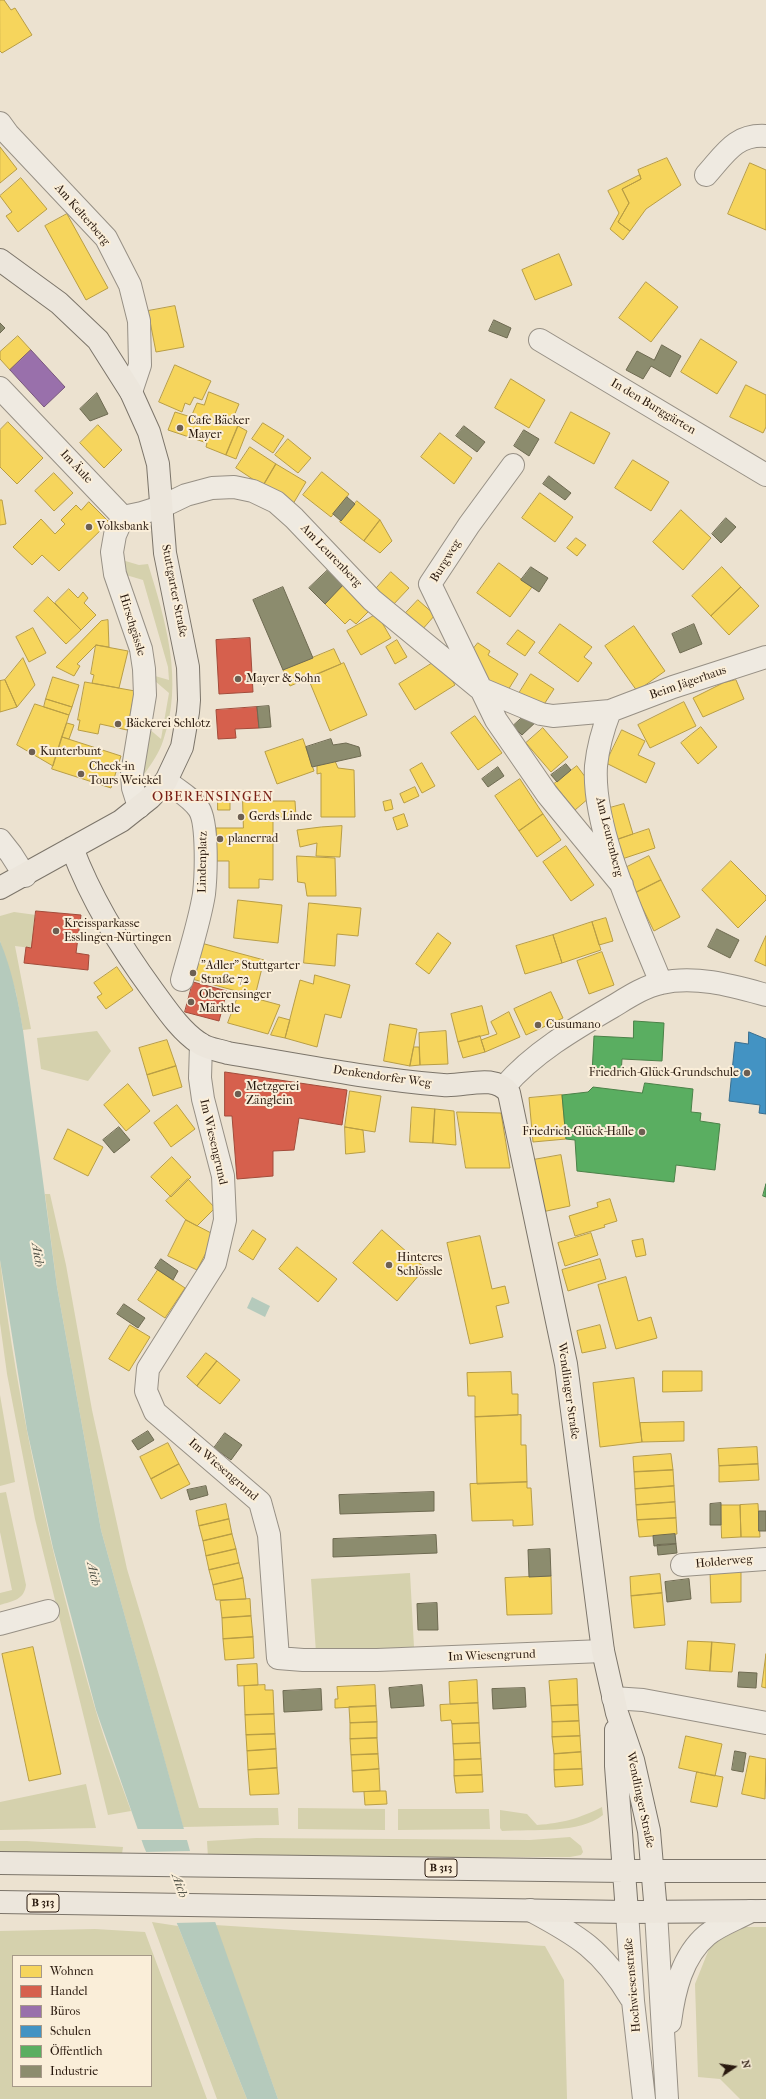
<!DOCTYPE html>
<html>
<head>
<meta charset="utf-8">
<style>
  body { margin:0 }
  #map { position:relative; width:766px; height:2099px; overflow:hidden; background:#ece2d0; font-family:"IM FELL French Canon",serif }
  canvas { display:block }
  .legend { position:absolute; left:12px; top:1955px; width:140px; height:132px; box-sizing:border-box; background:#faeed9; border:1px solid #a69988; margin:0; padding:5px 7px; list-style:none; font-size:12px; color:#29190e }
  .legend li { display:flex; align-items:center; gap:8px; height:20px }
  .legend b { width:20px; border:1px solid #a69988 }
  .north { position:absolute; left:714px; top:2047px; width:40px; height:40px; -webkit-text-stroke:3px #faeed9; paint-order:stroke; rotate:77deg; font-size:11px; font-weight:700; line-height:16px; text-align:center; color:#29190e }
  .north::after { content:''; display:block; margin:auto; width:14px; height:18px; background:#29190e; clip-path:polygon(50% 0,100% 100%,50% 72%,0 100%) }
</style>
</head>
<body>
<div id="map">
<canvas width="766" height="2099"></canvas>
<ul class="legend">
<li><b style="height:11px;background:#f6d55c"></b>Wohnen</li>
<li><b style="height:11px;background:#d6604d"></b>Handel</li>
<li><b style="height:11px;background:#9970ab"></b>Büros</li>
<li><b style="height:11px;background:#4393c3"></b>Schulen</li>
<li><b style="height:11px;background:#5aae61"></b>Öffentlich</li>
<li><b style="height:11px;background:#8c8c6e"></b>Industrie</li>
</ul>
<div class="north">N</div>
</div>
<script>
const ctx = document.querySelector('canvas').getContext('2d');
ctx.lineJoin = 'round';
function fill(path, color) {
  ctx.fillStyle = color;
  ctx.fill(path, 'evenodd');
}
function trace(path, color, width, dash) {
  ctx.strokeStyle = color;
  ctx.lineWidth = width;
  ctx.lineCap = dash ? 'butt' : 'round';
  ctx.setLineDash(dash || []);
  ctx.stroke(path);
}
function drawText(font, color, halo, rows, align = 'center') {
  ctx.font = font + ' "IM FELL French Canon",serif';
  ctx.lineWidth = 4;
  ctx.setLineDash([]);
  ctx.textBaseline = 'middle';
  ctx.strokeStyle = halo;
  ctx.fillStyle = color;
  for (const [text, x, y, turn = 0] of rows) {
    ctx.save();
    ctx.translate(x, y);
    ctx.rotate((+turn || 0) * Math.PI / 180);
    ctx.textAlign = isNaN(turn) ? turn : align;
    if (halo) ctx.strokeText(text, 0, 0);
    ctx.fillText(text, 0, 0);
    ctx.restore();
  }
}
const green = new Path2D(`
  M122,560L139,565L148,564C166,622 184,681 163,741C159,753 152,763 145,773L142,774L148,728L161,739L169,693L155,681V676L169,680L168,667L143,580L126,575Z
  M14,912L36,915L31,948L15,946L31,1029L23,1030L16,993L0,941V916Z
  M97,1031L111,1051L88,1081L41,1069L37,1038Z
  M45,1194H50L66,1265L92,1410L127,1569L199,1808H278L279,1825L183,1827L101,1530L57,1287Z
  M0,1260C18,1412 53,1562 95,1708C105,1743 119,1777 131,1811L108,1815L35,1519L7,1374L0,1323Z
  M0,1395L15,1482L0,1486Z
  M6,1492L26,1585C24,1600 13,1601 0,1605V1593L12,1590L0,1532V1493Z
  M410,1573L414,1647L316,1653L311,1579Z
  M86,1784L96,1828L0,1830V1802Z
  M602,1807L603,1815C580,1834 532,1829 502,1831L500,1828V1810L527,1814L537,1825C563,1823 578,1819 602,1807Z
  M298,1808L385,1809V1830L298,1829Z
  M398,1809H489L490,1829L398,1830Z
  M570,1837L581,1846L583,1852L581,1855L570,1857L208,1858L207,1841L256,1838L530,1840Z
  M0,1841H27L123,1847L122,1854H0Z
  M152,1922L178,1926L247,2099H217Z
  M215,1925L545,1946L564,1980L567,2099H278Z
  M745,1927H766V2099H740L720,2079L698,2077L695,1984L711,1944Z
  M95,1929L145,1932L207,2099H0V1931ZM13,1956H151V2086H13Z`);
const water = new Path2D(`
  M0,941C12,970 18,1000 23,1030L57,1287L101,1530L190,1851L278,2099H247L178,1926L144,1847L96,1710L53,1548L27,1430L0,1260Z
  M252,1297L270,1306L265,1317L247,1308Z`);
const pier = new Path2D(`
  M135,1829H186L189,1840H139Z
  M192,1851L217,1922L174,1923L143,1852Z`);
const homes = new Path2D(`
  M0,0H4L11,10L15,8L32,35L2,53L0,51Z
  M0,147L17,169L0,183Z
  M667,158L681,185L646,209L630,231L618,222L629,203L622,189L641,179L638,170Z
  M750,163L766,170V230L728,214Z
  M640,175L641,179L622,189L629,203L618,222L630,231L623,240L610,229L619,213L608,191Z
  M21,178L47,209L18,232L6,216L12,212L0,196Z
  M67,214L108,288L86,300L45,226Z
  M559,254L572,285L535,300L522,270Z
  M646,282L678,307L651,342L619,318Z
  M175,306L184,347L156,352L148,311Z
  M18,336L31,350L10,370L0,359V352Z
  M701,339L737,362L717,394L681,372Z
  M175,365L211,381L202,400L194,397L190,405L185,403L182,412L159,402Z
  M511,379L545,400L529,428L495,408Z
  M746,385L766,395V427L763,433L730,417Z
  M209,392L239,404L234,416L241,419L226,455L206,447L207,443L168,430L175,412L191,417L197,403L204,405Z
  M571,412L610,433L594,464L555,443Z
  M8,422L43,458L17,484L0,467V430Z
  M263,423L284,436L273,453L252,439Z
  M98,425L122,450L104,468L80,443Z
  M238,426L247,431L236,459L226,455Z
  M440,433L472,458L454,484L421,457Z
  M288,439L311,458L298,473L275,455Z
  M250,447L276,464L263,486L236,468Z
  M633,460L669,482L651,511L615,488Z
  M276,464L306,482L293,504L263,486Z
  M322,472L349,494L331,517L303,495Z
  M54,473L73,493L54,511L35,491Z
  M540,493L573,517L555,542L522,518Z
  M0,500H2L6,524L0,525Z
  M357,501L380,520L364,541L340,522Z
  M89,502L109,522L59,571L42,555L32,565L13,547L41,519L55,534L65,524L61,520L76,505L81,510Z
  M681,510L711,538L683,570L653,542Z
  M380,520L392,541L380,553L364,541Z
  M576,538L586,545L577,556L567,548Z
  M499,563L532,587L510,617L477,593Z
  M722,567L741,587L711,616L692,596Z
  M391,572L409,588L391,607L374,591Z
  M345,583L371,609L356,624L350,619L345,624L325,604Z
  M741,587L759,606L729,635L711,616Z
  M69,589L78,598L83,592L88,598L84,603L96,615L81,630L55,603Z
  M48,597L81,630L66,644L34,611Z
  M418,600L435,615L421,631L403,616Z
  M377,614L391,638L361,655L347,631Z
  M108,620L109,647L96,645L77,664L80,666L74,676L56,667L101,621Z
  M560,624L592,647L584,657L592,663L578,682L539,653Z
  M634,626L665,671L637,691L605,646Z
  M33,628L46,653L29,662L16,637Z
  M518,630L535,642L525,656L507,644Z
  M397,640L407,657L395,664L386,647Z
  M478,643L490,651L488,655L518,674L505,695L474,673L467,657Z
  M96,645L128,651L119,688L92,683L94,675L91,674Z
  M334,649L341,664L290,686L283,670Z
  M23,658L35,685L17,707L5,680Z
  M439,659L455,685L415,710L399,684Z
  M344,663L367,715L330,731L308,678Z
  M531,674L554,689L541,709L518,695Z
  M53,677L79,685L72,707L46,699Z
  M5,680L17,707L0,712V681Z
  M736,680L744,699L703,717L693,698L723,683Z
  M85,682L135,691L127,730L100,724L98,734L78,730L80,720H78Z
  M46,699L72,707L69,715L44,707Z
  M684,702L696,726L650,748L638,725Z
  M35,704L69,715L53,766L17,745Z
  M475,716L502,753L478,770L451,733Z
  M67,723L74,725L69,739L62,737Z
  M701,727L717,747L698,764L681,743Z
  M543,728L568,757L551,772L526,743Z
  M622,730L645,741L638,755L655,763L646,783L606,763Z
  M62,737L121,756L111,788L52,769Z
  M303,739L314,771L277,784L265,752Z
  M335,761L338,768L354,770L355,817H321V773L317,774V766Z
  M422,763L435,786L422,793L410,770Z
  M577,766L589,782V798L575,810L554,784Z
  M520,779L543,814L519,831L495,796Z
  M415,787L419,796L404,803L400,794Z
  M218,800H230V810H218Z
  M391,800L393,809L385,811L383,802Z
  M243,801H295L296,817H273V880L259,879V888H229V861H216V828H243Z
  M624,804L633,834L616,840L606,809Z
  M404,814L408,826L397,830L393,818Z
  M543,814L561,840L537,857L519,831Z
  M342,826L340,857L316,856L317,843L300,847L297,830L321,827Z
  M649,829L655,848L622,859L616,840Z
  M566,846L594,885L571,901L543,862Z
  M297,856L335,858L336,896H307L305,883L298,882Z
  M649,856L661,880L635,893L623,869Z
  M731,861L766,896V900L738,928L702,890Z
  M661,880L680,917L654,931L635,893Z
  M238,900L282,905L278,943L234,938Z
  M309,903L361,908L358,936L337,934L335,966L304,963Z
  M606,918L613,941L599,945L592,922Z
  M592,922L601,950L562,963L553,935Z
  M438,933L451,943L429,974L416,964Z
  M553,935L562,963L525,974L516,946Z
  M766,936V966L755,961Z
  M201,943L264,960L255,996L192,979Z
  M602,952L614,985L589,994L577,961Z
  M117,967L133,990L106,1009L97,997L102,994L94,983Z
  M315,975L350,985L341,1018L325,1014L317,1047L285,1038L300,980L313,984Z
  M551,992L563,1018L526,1035L514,1009Z
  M239,994L280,1005L268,1034L228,1023Z
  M482,1006L489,1034L458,1042L451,1014Z
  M509,1012L520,1037L485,1052L481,1040L497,1034L491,1022Z
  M279,1017L290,1020L285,1038L271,1035Z
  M390,1024L417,1029L410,1066L384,1061Z
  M446,1031L448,1064L420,1065L419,1033Z
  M480,1036L485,1052L463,1058L458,1042Z
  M167,1040L176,1066L147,1075L139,1048Z
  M414,1047H419L420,1065L410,1066Z
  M176,1066L182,1087L153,1096L147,1075Z
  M128,1084L150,1111L126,1131L104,1105Z
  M350,1091L381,1096L375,1132L345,1127Z
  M562,1095L566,1139L533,1142L529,1098Z
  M177,1105L195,1129L171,1147L154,1123Z
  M412,1107L435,1109L433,1143L410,1142Z
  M435,1109L454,1111L456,1145L433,1143Z
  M457,1112L501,1113L510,1168H466Z
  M345,1127L363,1130L365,1152L346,1154Z
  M68,1129L103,1147L88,1176L54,1159Z
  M561,1155L570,1206L542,1212L533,1160Z
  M172,1157L191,1177L171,1197L151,1177Z
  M188,1179L215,1208L197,1226L186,1220L166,1201Z
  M610,1199L617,1221L604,1225L605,1227L575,1236L569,1216L598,1207L597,1203Z
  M186,1220L215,1235L197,1270L168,1256Z
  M253,1230L266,1239L253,1260L239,1251Z
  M382,1230L425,1268L397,1301L353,1263Z
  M591,1233L598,1255L565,1266L558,1243Z
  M480,1236L492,1289L505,1286L509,1303L496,1306L503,1337L470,1344L447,1243Z
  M643,1239L646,1255L636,1257L632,1241Z
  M297,1247L337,1279L318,1302L279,1269Z
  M600,1259L606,1279L568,1291L562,1270Z
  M158,1270L185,1288L165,1318L138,1300Z
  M626,1277L638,1321L651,1317L657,1338L616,1349L598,1285Z
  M130,1325L150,1337L129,1371L109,1359Z
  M600,1325L606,1348L582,1353L577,1331Z
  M206,1353L217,1361L197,1386L187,1377Z
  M217,1361L240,1380L220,1404L197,1386Z
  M663,1371H702V1391L663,1392Z
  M511,1372L512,1394H518V1415L475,1417V1396H468L467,1373Z
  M634,1378L642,1442L600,1447L593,1383Z
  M521,1415V1445H526L527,1482L477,1484L475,1417Z
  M684,1422V1441L642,1442L640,1423Z
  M168,1443L179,1464L151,1479L140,1457Z
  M757,1447L758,1464L719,1466L718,1449Z
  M671,1454L673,1470L634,1472L633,1457Z
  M179,1464L190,1484L161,1499L151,1479Z
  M758,1464L759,1480L719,1482V1466Z
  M673,1470L674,1486L635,1489L634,1472Z
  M527,1482V1488H531L533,1525L513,1526V1520L472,1521L470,1484Z
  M674,1486L675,1502L636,1505L635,1489Z
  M675,1502L676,1518L637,1520L636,1505Z
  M226,1504L229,1519L199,1526L196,1511Z
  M758,1504L760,1537H741L740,1505Z
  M721,1505H740L741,1537L722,1538Z
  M676,1518L677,1534L639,1537L637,1520Z
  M229,1519L232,1534L203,1541L199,1526Z
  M232,1534L236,1549L206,1556L203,1541Z
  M236,1549L239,1563L209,1570L206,1556Z
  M239,1563L243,1578L213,1585L209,1570Z
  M741,1570V1602L711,1603L710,1571Z
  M660,1574L662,1593L631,1596L630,1577Z
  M551,1576L552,1614L507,1615L505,1578Z
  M243,1578L246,1599L216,1600L213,1585Z
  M662,1593L665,1625L634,1628L631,1596Z
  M250,1599L251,1616L222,1618L220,1601Z
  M251,1616L253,1637L223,1639L222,1618Z
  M253,1637L254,1658L225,1660L223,1639Z
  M688,1641L712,1642L710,1671L686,1669Z
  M712,1642L735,1644L732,1672L710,1671Z
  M33,1647L61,1774L29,1781L2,1654Z
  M766,1654V1688L762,1687Z
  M257,1664L258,1685L238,1686L237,1665Z
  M577,1679L578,1705L551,1706L549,1681Z
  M477,1680L478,1703L450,1704L449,1682Z
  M265,1685V1690H273L274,1714L245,1715L244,1686Z
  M375,1685L376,1706L335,1708V1699H338L337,1687Z
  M478,1703L479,1723L452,1724L451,1720L441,1721L440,1705Z
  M578,1705L579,1721L552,1722L551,1706Z
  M376,1706L377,1722L350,1723L349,1707Z
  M274,1714L275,1734L246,1735L245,1715Z
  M579,1721L580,1736L552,1737V1722Z
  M377,1722V1738L350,1739V1723Z
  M479,1723L480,1743L453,1744L452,1724Z
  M275,1734L276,1749L247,1751L246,1735Z
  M580,1736L581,1752L554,1754L552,1737Z
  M686,1736L722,1744L715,1776L679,1768Z
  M377,1738L378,1754L351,1755L350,1739Z
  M480,1743L481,1759L454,1760L453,1744Z
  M276,1749L277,1768L248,1770L247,1751Z
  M581,1752L582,1769L554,1770V1754Z
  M378,1754L379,1769L352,1771L351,1755Z
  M750,1756L766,1759L765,1799L742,1794Z
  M481,1759L482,1775L454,1776V1760Z
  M277,1768L279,1794L250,1795L248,1770Z
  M379,1769L380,1791L353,1792L352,1771Z
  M582,1769L583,1785L555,1787L554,1770Z
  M697,1772L723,1777L717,1807L691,1802Z
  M482,1775L483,1792L456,1793L454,1776Z
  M380,1791H386L387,1804L365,1805L364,1792Z`);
const shops = new Path2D(`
  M250,638L253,692L219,694L216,640Z
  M257,707L259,728L235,729L236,738L218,739L216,710Z
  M36,911L81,915L76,953L89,955L88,970L24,963L26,947L31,948Z
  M193,982L227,991L219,1021L185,1012Z
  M225,1072L347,1090L342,1125L299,1118L294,1150L273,1151V1176L237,1179L232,1116H225Z`);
const offices = new Path2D(`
  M31,350L65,387L44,407L10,370Z`);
const schools = new Path2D(`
  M749,1032L766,1039V1114L759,1113L760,1105L729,1101L735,1042L748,1044Z`);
const public = new Path2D(`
  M634,1021L664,1023L662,1061L622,1059L621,1074L592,1073L594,1036L633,1038Z
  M645,1083L693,1089L691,1112L701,1113L700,1121L720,1124L715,1170L676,1165L674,1182L577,1171L575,1140L566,1139L562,1095L588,1092L593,1087L642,1093Z
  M766,1184V1197L763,1196Z`);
const industry = new Path2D(`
  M494,320L511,328L507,338L489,331Z
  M0,323L5,328L0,333Z
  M662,345L681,356L670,377L651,366L643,379L626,370L637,351L654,360Z
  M97,393L108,414L90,421L80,409Z
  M464,426L485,442L477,452L456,436Z
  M524,430L539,439L529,456L514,446Z
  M549,476L571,493L565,500L543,484Z
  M347,497L355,504L341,521L333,514Z
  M726,518L736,527L721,543L712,534Z
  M531,567L548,578L539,592L521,580Z
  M330,568L345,583L325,604L309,588Z
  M283,587L313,658L283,670L253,600Z
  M694,624L702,644L680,653L672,634Z
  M269,706L271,727L259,728L257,707Z
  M525,715L538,720L522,735L513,726Z
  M331,739L333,745L346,743L359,747L361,756L312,767L306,747Z
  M566,764L571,770L557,782L551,775Z
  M498,767L504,776L488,787L482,779Z
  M717,929L739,940L730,958L708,947Z
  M119,1127L130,1140L114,1153L103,1140Z
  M161,1259L178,1271L173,1280L155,1268Z
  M124,1304L145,1318L138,1328L117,1314Z
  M148,1431L154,1440L138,1450L132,1441Z
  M225,1433L242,1445L231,1460L214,1448Z
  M206,1486L208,1495L190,1500L187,1490Z
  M434,1492V1511L340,1514L339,1495Z
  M721,1503V1525H710V1504Z
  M759,1511H766V1531H759Z
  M675,1534L676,1544L654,1546L653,1536Z
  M436,1535L437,1553L333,1557V1539Z
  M676,1544L677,1553L658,1555L657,1545Z
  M550,1549L551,1576L529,1577L528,1550Z
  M689,1579L691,1599L667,1602L665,1582Z
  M437,1603L438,1630H418L417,1604Z
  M739,1672L757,1673L756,1688L738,1687Z
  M422,1685L424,1706L391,1708L389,1688Z
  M525,1688L526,1707L493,1709L492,1689Z
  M321,1689L322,1710L284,1712L283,1691Z
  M735,1751L746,1753L743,1772L732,1770Z`);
const minor = new Path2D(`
  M0,123L8,134L106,238L130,285L139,321L140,365L131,392
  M706,175C725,154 735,134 766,136
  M540,340L766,475
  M0,388L123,517
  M513,465L469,525L430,584L496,720L547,794L622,885
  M123,517L142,513L161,507L186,495L212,488L234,487L253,491L276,502L294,518L372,600L479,688L541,714L553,716L610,711L673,687L766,657
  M123,517L115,535L112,552L115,574L141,649L144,669L145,695L132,774L133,788L139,807
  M610,711C603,729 598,746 596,766C592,830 637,923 661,983
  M166,781C177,790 191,797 199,809C208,823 206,876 204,894C200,920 189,954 182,980
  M0,840L11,854L25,876
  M201,1044L200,1078L203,1099L223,1176L225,1220L215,1263L148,1369L146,1391L155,1412L260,1502L269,1535L278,1658L303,1660H377L603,1651
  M504,1087C533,1053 574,1029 612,1007C627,998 643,987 661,983C696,975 733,986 766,995
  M682,1565L766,1559
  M0,1624L48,1611
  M613,1698L643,1700L766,1723
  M530,1910C579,1936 602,1950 631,1998
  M627,1912L633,2001L644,2099
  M656,1912L667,2099
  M670,2022C674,1991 682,1956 707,1935C719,1925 737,1919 751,1911`);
const major = new Path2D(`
  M0,260L59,303L98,340L131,392L149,432L158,464L165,553L188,667L189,700L188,712L182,747L166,781L150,798L121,821L0,888
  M72,848C92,901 120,946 153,991C167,1010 180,1030 199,1043C207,1049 219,1050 228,1053C300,1065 371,1079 443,1085C465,1087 494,1073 509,1093L566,1364L603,1651L617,1713L633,1760L649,1831L656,1912
  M616,1730V1766L627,1912
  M0,1863L624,1871H766
  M0,1902L627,1912L766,1911`);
const markers = [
  [180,428,4,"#6d5f52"],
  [89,527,4,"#6d5f52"],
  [238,679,4,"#6d5f52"],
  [118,724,4,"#6d5f52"],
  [32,752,4,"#6d5f52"],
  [81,774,4,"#6d5f52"],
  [241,817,4,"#6d5f52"],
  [220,839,4,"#6d5f52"],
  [56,931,4,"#6d5f52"],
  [193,973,4,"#6d5f52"],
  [191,1002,4,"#6d5f52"],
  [538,1025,4,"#6d5f52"],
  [747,1073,4,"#6d5f52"],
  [238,1094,4,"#6d5f52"],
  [642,1132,4,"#6d5f52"],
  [389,1265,4,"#6d5f52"]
];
const shields = [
  [441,1868,32],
  [43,1903,32]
];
const shieldNames = [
  ["B 313",441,1868],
  ["B 313",43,1903]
];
const streetNames = [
  ["Am Kelterberg",82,215,49],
  ["In den Burggärten",653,407,31],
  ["Im Äule",76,467,47],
  ["Am Leurenberg",331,556,46],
  ["Burgweg",446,561,-59],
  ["Stuttgarter Straße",174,591,79],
  ["Hirschgässle",132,625,73],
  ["Beim Jägerhaus",688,683,-19],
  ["Am Leurenberg",609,837,76],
  ["Lindenplatz",203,862,-89],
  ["Denkendorfer Weg",382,1077,8],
  ["Im Wiesengrund",213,1142,77],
  ["Wendlinger Straße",568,1391,82],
  ["Im Wiesengrund",223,1470,41],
  ["Holderweg",724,1562,-5],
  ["Im Wiesengrund",492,1656,-2],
  ["Wendlinger Straße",640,1800,78],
  ["Hochwiesenstraße",633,1985,-95]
];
const poiNames = [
  ["Cafe Bäcker",188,421],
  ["Mayer",188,435],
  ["Volksbank",97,527],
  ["Mayer & Sohn",246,679],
  ["Bäckerei Schlotz",126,724],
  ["Kunterbunt",40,752],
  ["Check-in",89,767],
  ["Tours Weickel",89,781],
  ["Gerds Linde",249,817],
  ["planerrad",228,839],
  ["Kreissparkasse",64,924],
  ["Esslingen-Nürtingen",64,938],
  ["\"Adler\" Stuttgarter",201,966],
  ["Straße 72",201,980],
  ["Oberensinger",199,995],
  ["Märktle",199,1009],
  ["Cusumano",546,1025],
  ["Friedrich-Glück-Grundschule",739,1073,"right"],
  ["Metzgerei",246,1087],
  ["Zänglein",246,1101],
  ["Friedrich-Glück-Halle",634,1132,"right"],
  ["Hinteres",397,1258],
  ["Schlössle",397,1272]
];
const waterNames = [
  ["Aich",37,1255,81],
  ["Aich",93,1574,77],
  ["Aich",179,1886,71]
];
const quarterNames = [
  ["OBERENSINGEN",213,798]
];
fill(green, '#d5d1ad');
fill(water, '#b5cabc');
fill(pier, '#ece2d0');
fill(homes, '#f6d55c');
trace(homes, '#b89d45', 1);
fill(shops, '#d6604d');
trace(shops, '#a24b3a', 1);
fill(offices, '#9970ab');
trace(offices, '#77567c', 1);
fill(schools, '#4393c3');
trace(schools, '#3b6e8d', 1);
fill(public, '#5aae61');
trace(public, '#4b8148', 1);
fill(industry, '#8c8c6e');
trace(industry, '#6e6a51', 1);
trace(minor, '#979085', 24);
trace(major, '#7c756a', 24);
trace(minor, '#efeae1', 22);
trace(major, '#ece6dc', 22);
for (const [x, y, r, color] of markers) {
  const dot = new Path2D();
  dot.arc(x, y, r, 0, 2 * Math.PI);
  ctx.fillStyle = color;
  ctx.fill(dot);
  trace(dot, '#faeed9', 1.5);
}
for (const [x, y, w] of shields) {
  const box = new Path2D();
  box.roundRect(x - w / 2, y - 9, w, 18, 3);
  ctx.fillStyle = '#faeed9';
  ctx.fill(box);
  trace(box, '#29190e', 1);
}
drawText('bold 11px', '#29190e', null, shieldNames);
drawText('12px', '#29190e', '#faeed9', streetNames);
drawText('12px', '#29190e', '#faeed9', poiNames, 'left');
drawText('italic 13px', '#525348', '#faeed9', waterNames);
ctx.letterSpacing = '1px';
drawText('14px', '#7a1f14', '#faeed9', quarterNames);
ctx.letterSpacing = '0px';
</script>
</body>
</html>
